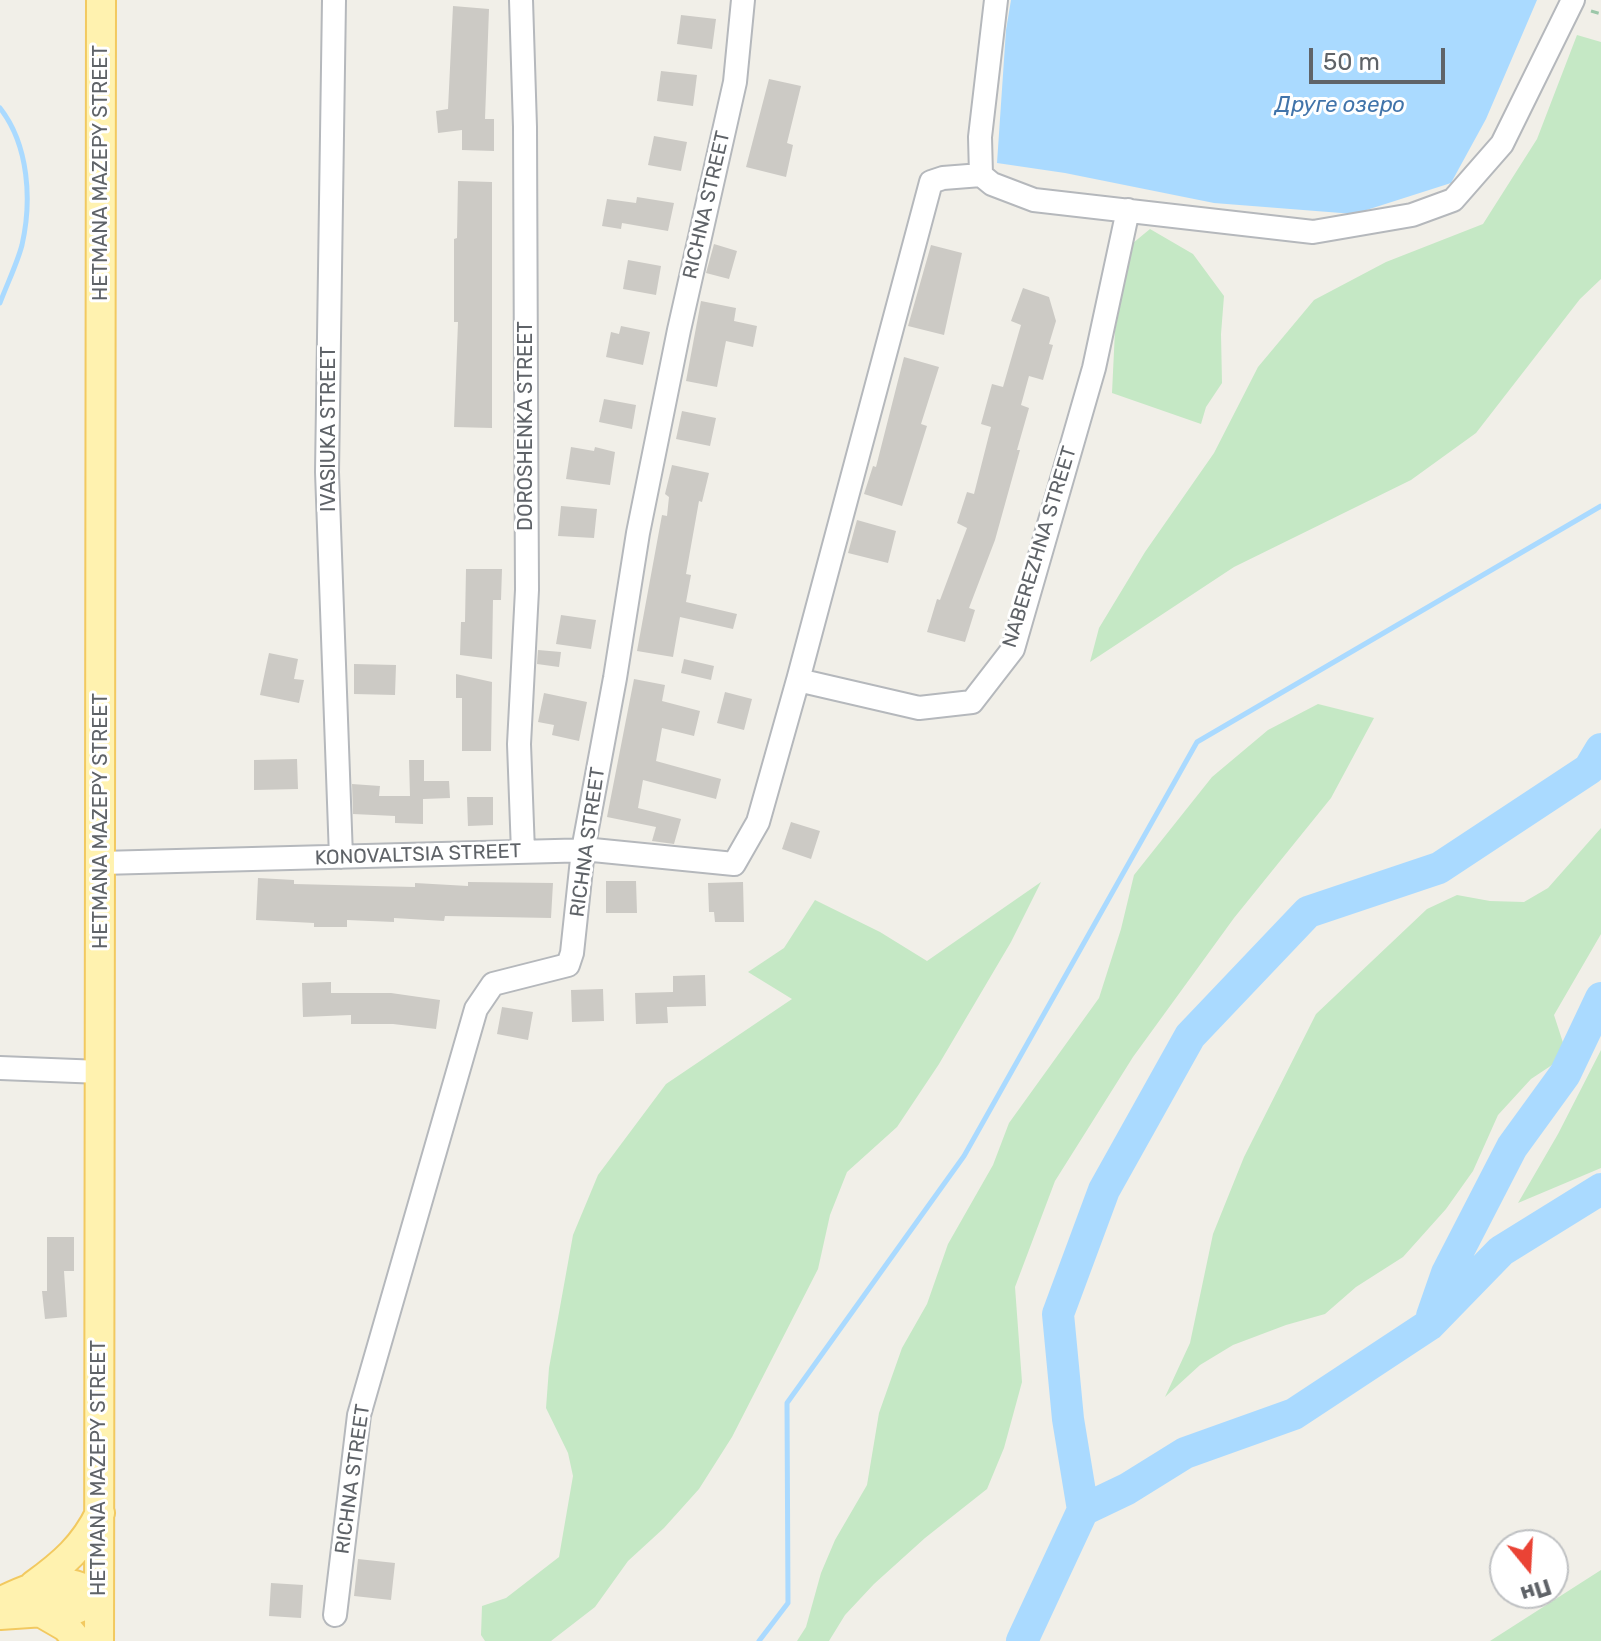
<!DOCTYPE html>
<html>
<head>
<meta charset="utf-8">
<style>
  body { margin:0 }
  #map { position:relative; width:1601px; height:1641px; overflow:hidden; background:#f1efe8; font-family:Rubik,sans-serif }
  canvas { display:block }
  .north { position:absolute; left:1489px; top:1529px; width:80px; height:80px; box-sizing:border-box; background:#fff; border:2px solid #bfc1c3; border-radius:50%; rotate:162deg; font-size:22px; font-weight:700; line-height:32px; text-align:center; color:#5f6368 }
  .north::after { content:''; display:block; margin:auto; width:28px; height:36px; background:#ea4335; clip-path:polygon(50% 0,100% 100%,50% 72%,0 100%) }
  .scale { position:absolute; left:1309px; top:48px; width:136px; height:36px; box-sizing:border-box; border:4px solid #5f6368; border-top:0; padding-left:10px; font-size:24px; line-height:28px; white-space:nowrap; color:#5f6368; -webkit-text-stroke:6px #fff; paint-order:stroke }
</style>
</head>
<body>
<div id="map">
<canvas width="1601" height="1641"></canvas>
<div class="north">Пн</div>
<div class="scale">50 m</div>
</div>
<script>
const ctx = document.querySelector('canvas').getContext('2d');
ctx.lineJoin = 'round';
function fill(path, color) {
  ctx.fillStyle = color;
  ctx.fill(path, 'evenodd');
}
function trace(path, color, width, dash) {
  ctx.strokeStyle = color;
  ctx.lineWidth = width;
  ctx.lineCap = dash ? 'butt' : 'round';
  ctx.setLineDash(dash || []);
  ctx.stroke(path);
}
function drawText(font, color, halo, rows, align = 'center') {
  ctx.font = font + ' Rubik,sans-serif';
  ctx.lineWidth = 6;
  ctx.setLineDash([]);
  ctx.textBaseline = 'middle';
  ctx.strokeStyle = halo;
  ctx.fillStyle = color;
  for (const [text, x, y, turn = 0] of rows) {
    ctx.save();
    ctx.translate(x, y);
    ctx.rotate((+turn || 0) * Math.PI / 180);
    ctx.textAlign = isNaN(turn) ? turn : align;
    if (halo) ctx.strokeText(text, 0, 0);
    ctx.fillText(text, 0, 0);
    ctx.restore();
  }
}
const green = new Path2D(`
  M1577,35L1601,42V279L1580,299L1476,433L1411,480L1234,567L1090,662L1099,628L1145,552L1214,453L1258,367L1314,300L1386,262L1483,224L1537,139Z
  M1150,229L1193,254L1224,296L1221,334L1222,383L1206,407L1201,424L1112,393L1115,330L1133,243Z
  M1318,704L1374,718L1331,798L1234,918L1133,1057L1055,1181L1015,1287L1022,1382L1004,1448L987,1489L925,1538L874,1584L845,1615L829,1641H797L806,1627L821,1573L835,1540L867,1485L879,1413L902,1348L927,1304L948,1244L993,1165L1009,1123L1099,998L1121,929L1134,875L1212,777L1268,730Z
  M1601,828V934L1554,1015L1567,1055L1531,1079L1498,1115L1473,1171L1446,1209L1403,1257L1356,1287L1325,1314L1286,1325L1233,1345L1200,1365L1165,1397L1190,1343L1213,1234L1244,1157L1316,1014L1427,909L1457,895L1490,901L1524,902L1548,888Z
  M1041,882L1011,942L939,1064L897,1127L847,1172L830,1215L818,1269L732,1437L699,1489L664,1528L628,1561L595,1607L551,1641H485L481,1635L482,1606L506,1598L559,1557L573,1476L568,1453L546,1408L549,1368L573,1235L598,1175L666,1084L792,999L748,972L784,948L815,900L880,932L927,961Z
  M1601,1050V1168L1518,1203L1558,1134Z
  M1601,1570V1641H1490Z`);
const water = new Path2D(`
  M1011,0H1537L1486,119L1451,183L1354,214L1214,203L1065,173L997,163L1006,30Z`);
const stream = new Path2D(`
  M0,108C29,145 32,201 22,245C17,264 7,284 0,303
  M759,1641L788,1603L787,1403L964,1156L1197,742L1601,506`);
const river = new Path2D(`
  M1432,1316L1447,1273L1512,1147L1565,1074L1601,998
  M1083,1510L1127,1489L1185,1453L1294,1414L1429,1325L1501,1251L1601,1189
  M1022,1641L1083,1510L1068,1419L1058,1314L1104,1190L1190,1036L1308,912L1439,868L1589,769L1601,749`);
const building = new Path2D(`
  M453,6L489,9L485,119H494V151L462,150V130L438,133L436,111L448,109Z
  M681,15L716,19L712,49L677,44Z
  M661,71L697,75L693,106L657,101Z
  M769,79L801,86L787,143L793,145L786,177L746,167Z
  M654,136L687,142L681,171L648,165Z
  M458,181L492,182V428L454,427L458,322H454V239L457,238Z
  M637,197L674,203L668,231L622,223L621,229L602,226L607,199L636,203Z
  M714,244L737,251L729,279L706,273Z
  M931,245L962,253L944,335L908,326Z
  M628,260L661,266L656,295L623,289Z
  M1023,288L1049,297L1056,321L1049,344L1053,345L1043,380L1029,376L1021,405L1029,408L1017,450H1020L995,540L969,608L975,610L965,642L927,632L937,599L940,600L967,528L957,523L967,492L974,494L991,427L981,424L992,384L1003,387L1021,325L1011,321Z
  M701,301L736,308L734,321L757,326L753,347L726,341L717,387L686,381Z
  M621,326L650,332L643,365L606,357L611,332L619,334Z
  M904,357L939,367L921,424L927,426L902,506L864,494L873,466L876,467Z
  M604,399L636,405L632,429L599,422Z
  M682,411L716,418L710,446L676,439Z
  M571,447L594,451L595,447L615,452L610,485L566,479Z
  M672,465L709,473L702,502L699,501L686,574L691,575L686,602L737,614L733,629L680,617L673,657L637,651L662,515L667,516L669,497L665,494Z
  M561,506L597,509L594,538L558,536Z
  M857,520L896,531L888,563L848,553Z
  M466,569H502L501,600H493L492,659L460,655L461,622H465Z
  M561,615L596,620L591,649L556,644Z
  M538,650L561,652L559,667L537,664Z
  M269,653L298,659L294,679L304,680L299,703L260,695Z
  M684,659L714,666L711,680L681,673Z
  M354,664L396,665L395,695L354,694Z
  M456,674L492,682L491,751H462V698H456Z
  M634,679L665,685L662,701L700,711L694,736L662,728L656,761L721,779L716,799L643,780L638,808L681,819L674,844L652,841L656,827L607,817Z
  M725,692L752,699L744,730L717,723Z
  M544,693L587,702L579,741L552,735L554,725L538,722Z
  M297,759L298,789L254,790V760Z
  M409,760H424V781H449L450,798L423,799V824L395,823V816L353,814L352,784L380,786L379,796H410Z
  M467,797H493V825L468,826Z
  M791,822L820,831L811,859L782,849Z
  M258,878L294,880V884L415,887V883L468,886V882L553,883L551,918L445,916L444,921L394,918V922L347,920V927H314V923L256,920Z
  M606,881H636L637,913H606Z
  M743,882L744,922H715L714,912H709L708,883Z
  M705,975L706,1006L667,1007L668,1023L636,1024L635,993L673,992V976Z
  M331,982V993H391L440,1000L436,1029L393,1024H351V1015L303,1017L302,983Z
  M603,989L604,1021L572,1022L571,990Z
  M502,1007L533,1012L528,1040L497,1034Z
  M47,1237H74V1271H64L67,1317L45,1319L42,1291H47Z
  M358,1559L395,1563L391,1600L354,1596Z
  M271,1583L303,1585L301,1618L269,1616Z`);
const path = new Path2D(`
  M1591,11L1601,14`);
const minor = new Path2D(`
  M334,0L327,472L341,857
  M521,0L525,127L526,386L527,590L519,744L523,852
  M996,0L980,137L981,175L992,184L1034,200L1313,232L1412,215L1453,200L1502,144L1573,0
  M798,680L931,182L943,178L981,175
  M101,863L593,850L734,864L758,822L798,680L919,708L972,702L1013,649L1094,368L1128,210
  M0,1068L101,1072
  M335,1615L359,1415L476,1009L493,984L568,965L572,953L583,850L615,678L638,533L679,330L735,82L743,0`);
const major = new Path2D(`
  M34,1585C63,1564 84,1546 100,1513
  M0,1602C33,1585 68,1571 99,1599
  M40,1612L66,1627L78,1641
  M0,1615L74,1610L99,1599
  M99,1641L101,0`);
const streetNames = [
  ["HETMANA MAZEPY STREET",101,173,-90],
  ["RICHNA STREET",707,205,-77],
  ["DOROSHENKA STREET",526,426,-90],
  ["IVASIUKA STREET",329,429,-90],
  ["NABEREZHNA STREET",1040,547,-73],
  ["HETMANA MAZEPY STREET",101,821,-90],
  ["RICHNA STREET",588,842,-82],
  ["KONOVALTSIA STREET",418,855,-2],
  ["HETMANA MAZEPY STREET",99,1468,-90],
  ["RICHNA STREET",353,1479,-82]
];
const waterNames = [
  ["Друге озеро",1340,106]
];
fill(green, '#c5e8c5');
fill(water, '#aadaff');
trace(stream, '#aadaff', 5);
trace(river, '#aadaff', 32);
fill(building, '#cccac5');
trace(minor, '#b5b8bc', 26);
trace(major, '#f2c960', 32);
trace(path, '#9cc7a9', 3, [8, 4]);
trace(minor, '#fff', 22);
trace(major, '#fff2af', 28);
drawText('20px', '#5f6368', '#fff', streetNames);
drawText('italic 22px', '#4174aa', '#fff', waterNames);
</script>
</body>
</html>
